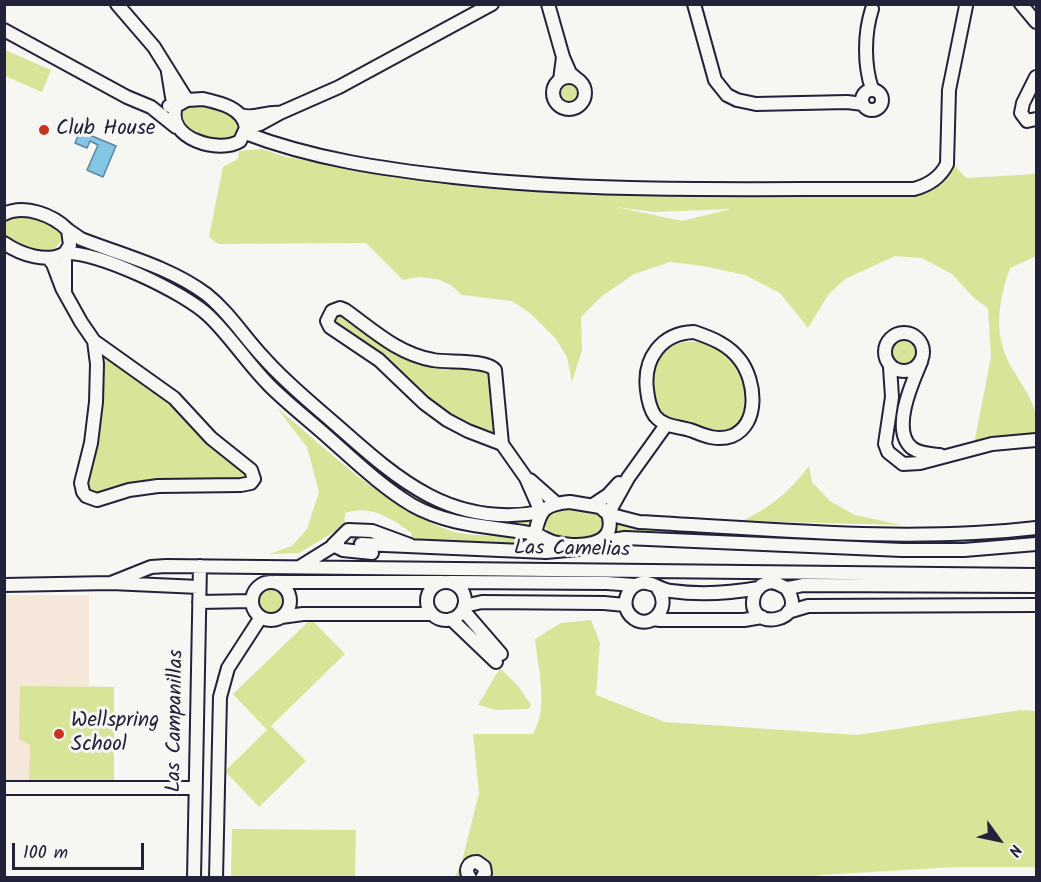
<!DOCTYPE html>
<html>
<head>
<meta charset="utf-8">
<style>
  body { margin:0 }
  #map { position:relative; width:1041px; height:882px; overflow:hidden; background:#f6f6f2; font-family:Kalam,sans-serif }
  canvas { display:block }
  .frame { position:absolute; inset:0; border:6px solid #22223b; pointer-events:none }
  .north { position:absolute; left:969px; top:810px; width:60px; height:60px; -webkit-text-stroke:4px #f6f6f2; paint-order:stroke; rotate:123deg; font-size:16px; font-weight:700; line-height:24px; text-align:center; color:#22223b }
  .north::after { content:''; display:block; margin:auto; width:21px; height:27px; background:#22223b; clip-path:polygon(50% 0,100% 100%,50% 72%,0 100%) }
  .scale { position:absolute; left:12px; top:843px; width:132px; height:27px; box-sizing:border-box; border:3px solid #22223b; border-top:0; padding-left:8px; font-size:18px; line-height:21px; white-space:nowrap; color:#22223b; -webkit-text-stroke:4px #f6f6f2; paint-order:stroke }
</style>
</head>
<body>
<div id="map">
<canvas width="1041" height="882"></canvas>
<div class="frame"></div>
<div class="north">N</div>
<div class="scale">100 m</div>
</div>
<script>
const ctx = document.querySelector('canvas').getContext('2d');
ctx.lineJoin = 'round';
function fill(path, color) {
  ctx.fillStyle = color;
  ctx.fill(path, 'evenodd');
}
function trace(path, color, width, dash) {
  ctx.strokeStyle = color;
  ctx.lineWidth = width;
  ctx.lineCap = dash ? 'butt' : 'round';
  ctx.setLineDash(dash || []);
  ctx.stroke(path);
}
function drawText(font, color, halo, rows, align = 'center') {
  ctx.font = font + ' Kalam,sans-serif';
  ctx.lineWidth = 6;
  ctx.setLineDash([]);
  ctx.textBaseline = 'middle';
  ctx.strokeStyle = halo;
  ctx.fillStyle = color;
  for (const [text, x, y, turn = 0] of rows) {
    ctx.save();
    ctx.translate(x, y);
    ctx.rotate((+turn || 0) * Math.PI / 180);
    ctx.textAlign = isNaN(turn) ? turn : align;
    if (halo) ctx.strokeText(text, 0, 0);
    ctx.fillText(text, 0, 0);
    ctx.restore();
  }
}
const built = new Path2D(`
  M4,595H89V686L114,687V782L5,784Z`);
const green = new Path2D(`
  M5,50L51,70L42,92L5,76Z
  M557 93a13 13 0 1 1 26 0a13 13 0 1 1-26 0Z
  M203,103L231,113L240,123L238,138L213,143L179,125V110L184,107Z
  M262,149L286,157L432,181L524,189L649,196L860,193L910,196L934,187L947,175L952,163L966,178L1036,174V256L1010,268C999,300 993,330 1009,363C1018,380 1033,397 1036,417C1038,422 1036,429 1036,435L974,444L991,357L988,308L974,298L952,274L922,258L895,256L845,279L828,295L808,328L780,293L745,275L703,266L670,262L634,274L602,296L581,317L582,350L572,382L567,357L556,339L530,313L512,301L462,295L451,285L437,279L418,277L403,280L366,243L218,244L209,237L223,167L238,159L239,151ZM616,207L654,212L731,209L682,221Z
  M16,214C34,216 53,220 63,236C52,265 22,251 5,235V220Z
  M342,313L378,340L492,373L497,430L490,435L452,419L336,328L332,318L334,315Z
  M227,323L425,500L534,517L533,529L451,518L416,502L371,470L282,392L224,324Z
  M887 353a16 16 0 1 1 32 0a16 16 0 1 1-32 0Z
  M94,341L163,389L254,479L102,499L83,492L91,443Z
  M702,342C709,345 718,348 723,352C740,367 755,400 744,421C738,431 726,434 716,438C702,434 684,431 671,424C641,406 646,356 679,343C685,341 695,342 702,342Z
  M277,408C328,450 385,507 448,530C474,539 503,532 529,539L521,546L409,541L412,533C391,519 372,504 345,513L344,526L299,553L269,554L292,546L307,529L319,492L307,447Z
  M809,466L812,482L830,501L855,515L902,525L742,521C771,507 789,492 809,466Z
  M573,506L601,513L606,522L602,535L573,542L551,536L543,523C548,508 560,508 573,506Z
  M615,521L628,524L1036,532V537L933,546L791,539L616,535L613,533Z
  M257 601a14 14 0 1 1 28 0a14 14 0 1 1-28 0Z
  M311,619L345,654L271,726L306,761L259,807L225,771L267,730L233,694Z
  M591,620L600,643L596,695L665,722L857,735L1021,710L1036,711V867H955L821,875L807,878H454L461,865L479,793L473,734H533C549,708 538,668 535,639L561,623Z
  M500,668L518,686L531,705L528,709L496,710L478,705Z
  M20,686L114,687V782L29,783L30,745L19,739Z
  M232,829L356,830L355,877H231Z`);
const water = new Path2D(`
  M80,131L116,146L103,177L87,170L98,145L90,141L87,148L75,143Z`);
const minorTunnel = new Path2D(`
  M352,539H361`);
const minor = new Path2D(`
  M117,4L154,47L187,100
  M548,4L563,57
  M694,4L715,80L727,95L737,100L756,104L847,102L863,104
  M1021,4L1036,22
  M872,9C864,34 864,65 872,89
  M4,30L127,97L151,107L176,127
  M168,72L172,97L176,106H169
  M1036,77L1023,103L1021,113L1027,121L1036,119
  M553 93a16 16 0 1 1 32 0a16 16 0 1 1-32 0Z
  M560,80L563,57L570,73L577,79
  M862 100a10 10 0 1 1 20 0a10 10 0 1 1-20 0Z
  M203,99C221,103 243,108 246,128L240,141C220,154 165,139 176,106L187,100Z
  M280,113L339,87L492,4
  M241,115C252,120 267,111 280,113L260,124L246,128
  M245,133C313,159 383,169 454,177C607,194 761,188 914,189C929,185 940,178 947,164L949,90L966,6
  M4,214C25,204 53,215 68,230L70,245L65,253C47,264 20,254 4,243
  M68,230L81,239C122,255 170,267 206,294C229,312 244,337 264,358C285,382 310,402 334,423C396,478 451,529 541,512L526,478L502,444L495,370C486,359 448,363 433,360C398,354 373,330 345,310L340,308L332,311L327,321L330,327L379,360L424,403L447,420L468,431L502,444
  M48,258L53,264L62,288L81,322L94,341L174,398L211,438L251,470L254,479L251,483L241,485L158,486L129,490L97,500L86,496L83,492L81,483L91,443L96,402L97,364L94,341
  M65,293V253C99,252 184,292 209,316C231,337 247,363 269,385C288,404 310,421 330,439C356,462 382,487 412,505C451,527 493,526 535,534L532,544L520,551
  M694,332C712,338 729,345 740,360C756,381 760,424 732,436C718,441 705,436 693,431C680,426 665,428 655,416C650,409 648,399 647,390C643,359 661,333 694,332Z
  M885 352a19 19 0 1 1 38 0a19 19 0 1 1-38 0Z
  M921,362C913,381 890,430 912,448C920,454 930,454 940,455
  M890,367L892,397L885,444L888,452L903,464L920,463L992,444L1036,440
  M666,425L628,478L608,514L639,522C771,529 905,543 1036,528
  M530,480L556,503
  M570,502L600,507L608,514C619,548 575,548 553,542C547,540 541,536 535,534C540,510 544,504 570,502Z
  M593,505L608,495L619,483
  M597,542L625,538L902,550H964L1036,544
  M361,544L546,552L578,549L589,544
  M372,553L343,550L333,545L348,530L372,531L410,545
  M301,566L338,543
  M427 601a19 19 0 1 1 38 0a19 19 0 1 1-38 0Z
  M274,582H443
  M450,582L607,583L635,585
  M252 601a19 19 0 1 1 38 0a19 19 0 1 1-38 0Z
  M111,583L151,567L166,566L1036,575
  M4,585L111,583L199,587
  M786,588C812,623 744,633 754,596C756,590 760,585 767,583C774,581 778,584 784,587C789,589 797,586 803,585L1036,586
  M658,589C673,609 648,633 631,616C620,605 627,586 641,583C651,581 661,590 671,591C699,595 731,593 759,588
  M199,602L252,601
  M464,606L482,602L604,603L625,605
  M463,610L501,654
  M788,612L808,606L1036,605
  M281,617L303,614H432
  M451,619L496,662
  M653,619L660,620H744L762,617
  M4,788H195
  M194,878L200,566
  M216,878L220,697L228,668L261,617
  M470,878C464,870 468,862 477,862L484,867L485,873L482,878`);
const markers = [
  [44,130,6,"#c8321e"],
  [59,734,6,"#c8321e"]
];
const poiNames = [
  ["Club House",56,130],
  ["Wellspring",71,722],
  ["School",71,746]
];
const streetNames = [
  ["Las Camelias",572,551,1],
  ["Las Campanillas",177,721,-89]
];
fill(built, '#f6e7db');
fill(green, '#d6e598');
fill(water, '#84c7e5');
trace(water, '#5d85a1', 1.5);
trace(minorTunnel, '#cccccd', 12, [12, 6]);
trace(minor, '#22223b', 16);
trace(minor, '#f6f6f2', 12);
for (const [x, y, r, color] of markers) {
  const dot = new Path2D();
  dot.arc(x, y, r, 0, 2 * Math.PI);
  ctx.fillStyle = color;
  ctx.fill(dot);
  trace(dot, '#f6f6f2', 2);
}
drawText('21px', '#22223b', '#f6f6f2', poiNames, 'left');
drawText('21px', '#22223b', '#f6f6f2', streetNames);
</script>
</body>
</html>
